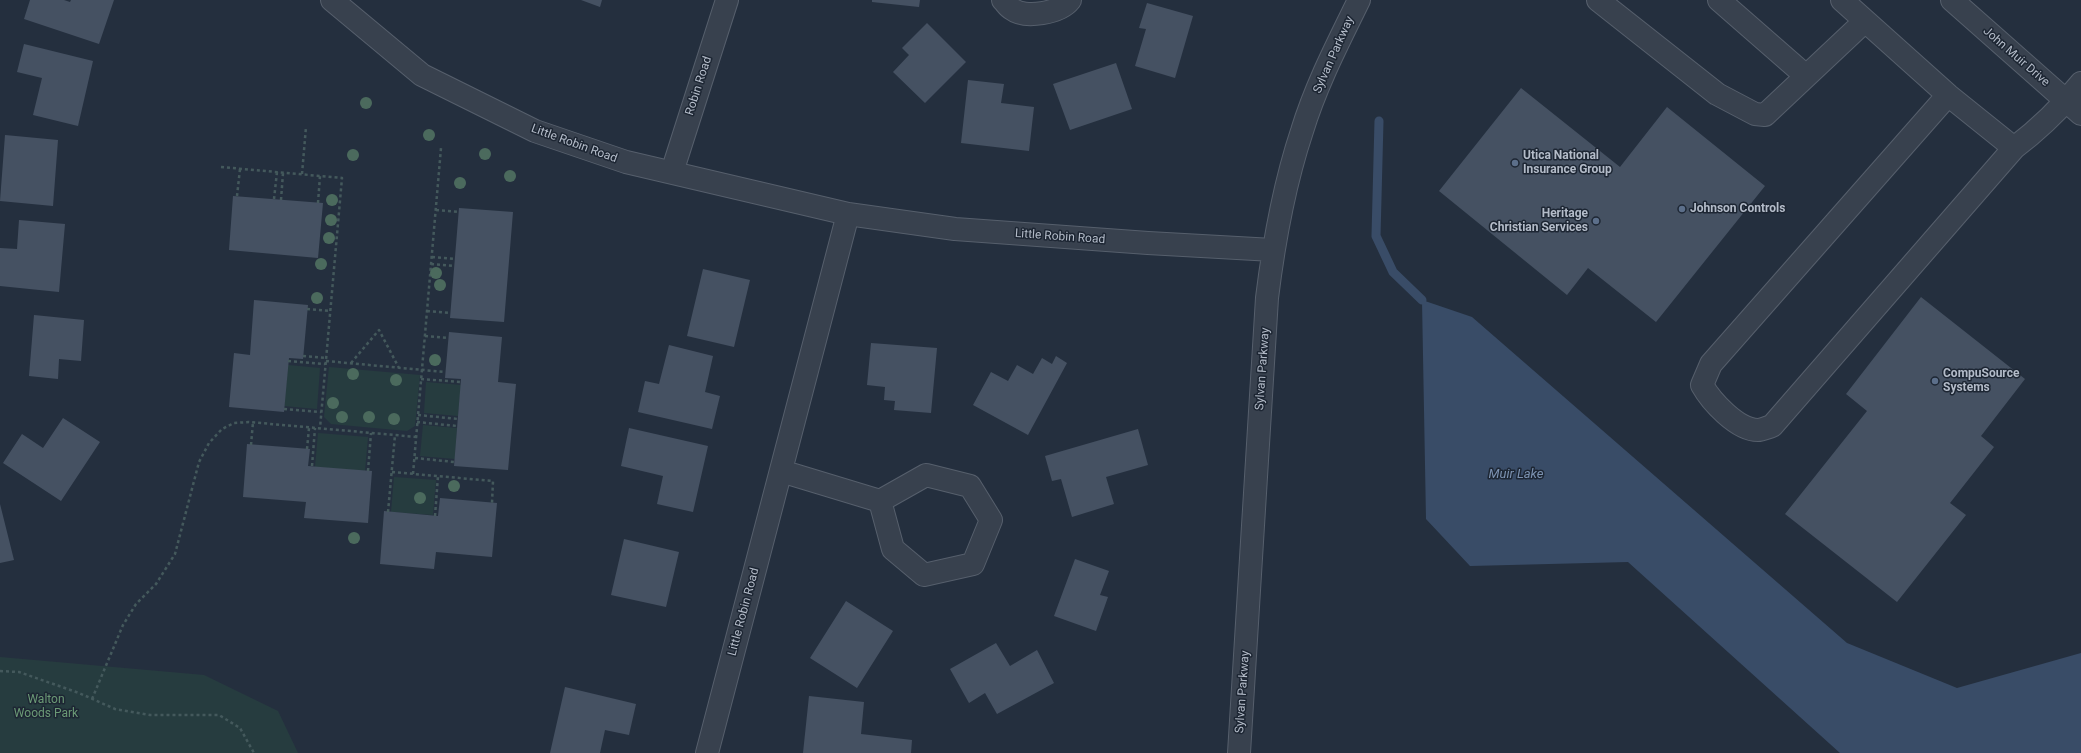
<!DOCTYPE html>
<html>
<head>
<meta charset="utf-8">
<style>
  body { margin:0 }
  canvas { display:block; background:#242f3e }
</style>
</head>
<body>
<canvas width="2081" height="753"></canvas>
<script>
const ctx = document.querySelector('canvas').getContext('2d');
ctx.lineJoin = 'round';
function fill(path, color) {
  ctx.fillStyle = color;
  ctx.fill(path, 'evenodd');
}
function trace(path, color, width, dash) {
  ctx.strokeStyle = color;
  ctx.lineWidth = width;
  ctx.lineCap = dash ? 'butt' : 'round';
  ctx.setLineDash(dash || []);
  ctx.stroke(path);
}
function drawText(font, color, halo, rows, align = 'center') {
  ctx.font = font + ' Roboto,sans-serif';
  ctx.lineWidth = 3;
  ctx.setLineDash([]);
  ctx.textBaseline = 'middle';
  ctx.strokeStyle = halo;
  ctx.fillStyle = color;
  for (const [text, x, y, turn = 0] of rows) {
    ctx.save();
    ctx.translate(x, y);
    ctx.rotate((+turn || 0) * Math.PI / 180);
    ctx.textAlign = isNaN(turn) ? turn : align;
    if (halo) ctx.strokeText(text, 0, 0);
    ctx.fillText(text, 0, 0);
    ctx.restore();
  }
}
const green = new Path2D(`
  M288,365L320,368L317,409L284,406Z
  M329,367L420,375L415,426L407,431L331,424L324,417Z
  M426,382L461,385L458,416L424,413Z
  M423,425L457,428L455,459L420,456Z
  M318,433L368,437L365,471L315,467Z
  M394,477L436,480L433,515L391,512Z
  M0,657L204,675L278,711L298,753H0Z`);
const water = new Path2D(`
  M1422,300L1472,317L1847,643L1957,688L2081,653V753H1840L1628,562L1470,566L1426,519Z`);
const stream = new Path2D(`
  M1379,121L1376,236L1393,272L1422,300`);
const building = new Path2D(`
  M30,0H64L70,2L71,0H114L99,44L24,19Z
  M581,0H602L600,7Z
  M872,0H920L919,7L872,2Z
  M1147,3L1193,16L1175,78L1135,66L1146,29L1139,28Z
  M927,23L966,62L925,103L893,72L909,55L902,48Z
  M24,44L93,61L78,126L33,115L42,78L17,72Z
  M1116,63L1132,109L1070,130L1053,84Z
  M968,80L1004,84L1001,103L1034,107L1029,151L961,143Z
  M1521,88L1620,167L1667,107L1765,186L1656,322L1588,268L1567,295L1439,191Z
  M5,135L58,140L53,206L0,201Z
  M233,196L323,203L318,258L229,250Z
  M459,208L513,212L504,322L450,318Z
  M19,220L65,224L59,292L0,286V248L17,249Z
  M703,269L750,280L734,347L687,336Z
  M1921,297L2025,379L1981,436L1994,447L1950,503L1966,515L1897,602L1785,514L1867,411L1846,394Z
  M254,300L308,305L303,359L289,358L284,412L229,407L234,353L250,355Z
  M34,315L84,320L81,361L59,359L58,379L29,376Z
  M449,332L502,337L498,382L516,384L508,470L454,466L461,379L445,378Z
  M871,343L937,348L931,413L894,410L895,401L884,400L885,387L867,385Z
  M669,345L713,356L705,392L720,396L712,429L638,412L645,381L659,384Z
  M1056,356L1067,363L1028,435L973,405L991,372L1008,381L1017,365L1033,374L1042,358L1052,364Z
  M63,418L100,442L61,501L3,463L22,434L43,448Z
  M629,428L708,446L693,512L657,504L663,476L621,466Z
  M1138,429L1148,465L1106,477L1114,504L1072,517L1061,479L1052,481L1045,456Z
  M247,444L310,449L308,466L372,471L368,523L304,518L306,502L243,497Z
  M440,498L497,503L492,557L436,552L434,569L380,564L384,511L438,516Z
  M0,504L14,560L0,563Z
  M624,539L679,552L666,607L611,595Z
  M1075,559L1109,571L1100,595L1108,597L1096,631L1054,616Z
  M846,601L893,631L857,688L810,658Z
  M996,643L1010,666L1037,650L1054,683L997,714L985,693L969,703L950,669Z
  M565,687L636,704L629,735L605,730L600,753H550Z
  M809,696L864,702L861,734L912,740L911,753H803Z`);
const path = new Path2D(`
  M221,167L342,178L320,428
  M302,174L306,127
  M237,196L240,169
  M274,199L277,172
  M281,200L283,173
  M318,203L320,176
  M436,210L459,212
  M432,257L455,259
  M431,264L454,266
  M307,309L330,311
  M427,311L450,313
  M425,336L448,338
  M303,356L326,358
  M288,361L325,364
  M326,361L445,372
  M351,363L379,330L399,368
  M421,379L461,382
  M284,409L321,412
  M418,415L458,419
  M417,422L457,426
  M251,445L253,422
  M307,449L309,428
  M415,458L454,462
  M312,466L315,428
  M368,471L371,433
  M392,472L493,481L492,503
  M413,474L441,148
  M388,512L395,435
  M435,516L438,476
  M0,671L19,672L79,693L115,709L150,715H219L240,728L254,753
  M92,699L123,625L136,604L156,584L175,554L199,462L209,443L222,429L234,423L249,422L417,437`);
const minor = new Path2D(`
  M332,0L422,75L535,131L626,162L848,214L955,229L1148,243L1273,250
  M1003,0C1006,3 1008,7 1012,9C1025,19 1060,13 1070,0
  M1598,0L1717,94L1755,114L1765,115L1865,21
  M1719,0L1806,76
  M1842,0L1948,95L2014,148C2039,129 2061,108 2081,83
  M1952,0L2081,114
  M1948,95L1711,364L1702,385C1711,401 1737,430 1758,430C1762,430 1768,427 1772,426L2014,148
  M672,172L727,0
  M781,471L880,501L926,475L970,486L991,520L973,564L924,575L893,549L880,501
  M707,753L848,214
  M1239,753L1267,298C1274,241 1284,185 1302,131C1316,85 1338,43 1359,0`);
const trees = [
  [366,103],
  [429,135],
  [485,154],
  [353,155],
  [510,176],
  [460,183],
  [332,200],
  [331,220],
  [329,238],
  [321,264],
  [436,273],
  [440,285],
  [317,298],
  [435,360],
  [353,374],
  [396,380],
  [333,403],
  [342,417],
  [369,417],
  [394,419],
  [454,486],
  [420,498],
  [354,538]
];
const markers = [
  [1515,163,4,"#5c6f8a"],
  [1682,209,4,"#5c6f8a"],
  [1596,221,4,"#5c6f8a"],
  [1935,381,4,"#5c6f8a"]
];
const streetNames = [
  ["Sylvan Parkway",1334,55,-66],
  ["John Muir Drive",2016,57,41],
  ["Robin Road",699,86,-72],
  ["Little Robin Road",574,144,20],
  ["Little Robin Road",1060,237,4],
  ["Sylvan Parkway",1263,369,-86],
  ["Little Robin Road",744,612,-75],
  ["Sylvan Parkway",1243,692,-86]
];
const poiNames = [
  ["Utica National",1523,156],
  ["Insurance Group",1523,170],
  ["Johnson Controls",1690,209],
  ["Heritage",1588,214,"right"],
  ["Christian Services",1588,228,"right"],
  ["CompuSource",1943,374],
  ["Systems",1943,388]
];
const parkNames = [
  ["Walton",46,700],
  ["Woods Park",46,714]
];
const waterNames = [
  ["Muir Lake",1516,475]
];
fill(green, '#263c3f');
fill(water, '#394c67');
trace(stream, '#394c67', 9);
fill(building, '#455162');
trace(minor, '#565f6c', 24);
trace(path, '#44595c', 2.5, [3, 3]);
trace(minor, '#38414e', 22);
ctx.fillStyle = '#4b6a5d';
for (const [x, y] of trees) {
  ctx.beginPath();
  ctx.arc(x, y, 6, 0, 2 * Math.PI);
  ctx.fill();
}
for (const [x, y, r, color] of markers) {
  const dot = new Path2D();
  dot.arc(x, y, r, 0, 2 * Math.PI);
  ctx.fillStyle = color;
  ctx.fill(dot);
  trace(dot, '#1d2633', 1.5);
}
drawText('12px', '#b4bcc9', '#1d2633', streetNames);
drawText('bold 12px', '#b4bcc9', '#1d2633', poiNames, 'left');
drawText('12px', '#6b9a76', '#1d2633', parkNames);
drawText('italic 13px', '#7c92b1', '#1d2633', waterNames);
</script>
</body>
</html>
